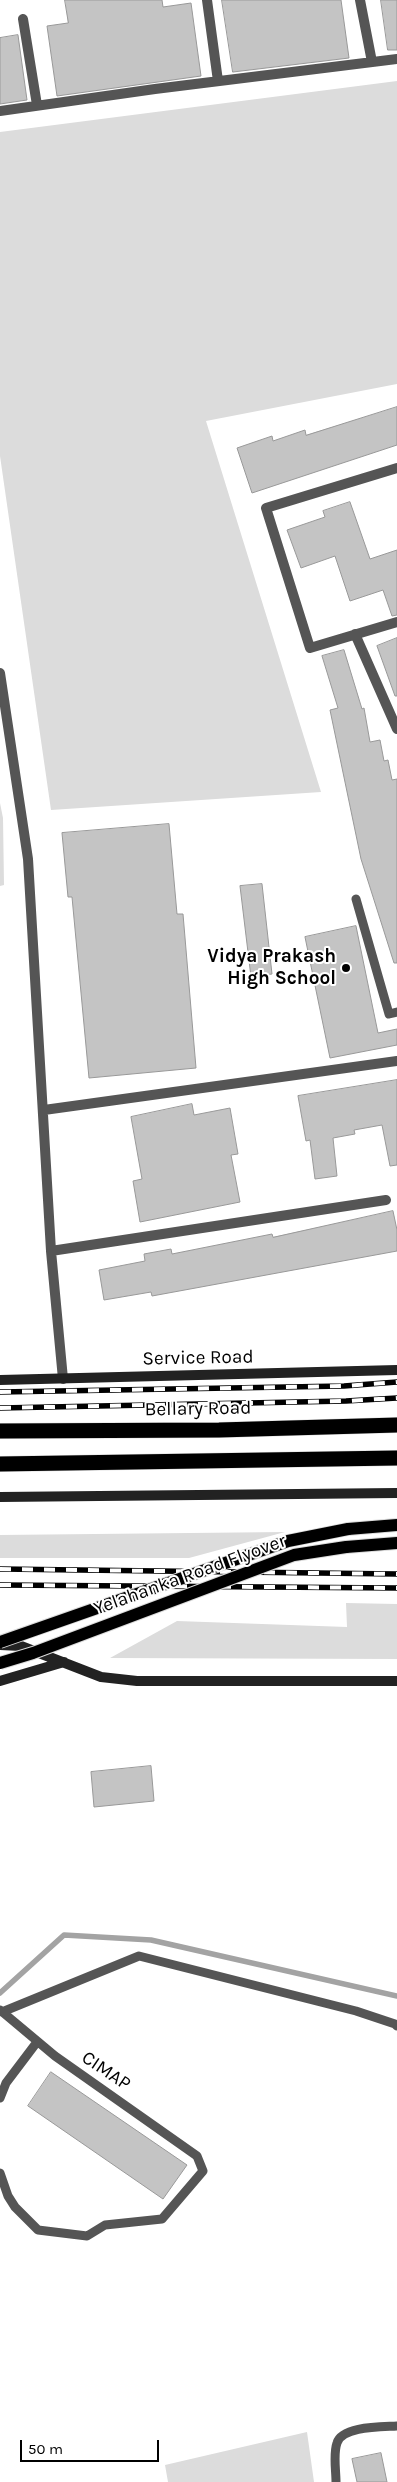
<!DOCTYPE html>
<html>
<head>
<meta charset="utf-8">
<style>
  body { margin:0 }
  #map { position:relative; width:397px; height:2482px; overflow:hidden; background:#fff; font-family:Karla,sans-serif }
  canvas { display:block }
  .scale { position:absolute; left:20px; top:2440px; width:139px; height:22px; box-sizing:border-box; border:2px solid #000; border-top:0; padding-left:6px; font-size:15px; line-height:18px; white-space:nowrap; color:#000; -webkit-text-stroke:4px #fff; paint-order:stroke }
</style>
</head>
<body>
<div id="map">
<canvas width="397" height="2482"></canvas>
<div class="scale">50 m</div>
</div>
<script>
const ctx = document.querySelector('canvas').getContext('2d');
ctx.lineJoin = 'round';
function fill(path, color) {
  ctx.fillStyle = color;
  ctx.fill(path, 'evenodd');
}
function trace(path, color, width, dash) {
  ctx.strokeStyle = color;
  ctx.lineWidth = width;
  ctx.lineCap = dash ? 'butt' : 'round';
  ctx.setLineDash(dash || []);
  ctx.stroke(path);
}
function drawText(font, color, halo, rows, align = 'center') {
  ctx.font = font + ' Karla,sans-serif';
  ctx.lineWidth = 4;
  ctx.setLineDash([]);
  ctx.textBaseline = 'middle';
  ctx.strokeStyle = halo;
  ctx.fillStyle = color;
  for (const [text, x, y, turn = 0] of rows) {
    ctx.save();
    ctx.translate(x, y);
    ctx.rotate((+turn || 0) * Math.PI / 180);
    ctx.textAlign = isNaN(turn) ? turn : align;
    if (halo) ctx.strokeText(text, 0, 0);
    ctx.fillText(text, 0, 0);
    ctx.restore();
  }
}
const green = new Path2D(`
  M397,81V384L206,421L321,792L51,810L0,456V132Z
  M0,803L3,818L4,885L0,886Z
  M285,1532L189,1558H0V1535Z
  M346,1603L397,1604V1659L110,1658L177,1621L347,1627Z
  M307,2432L314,2482H168L165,2465Z`);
const stream = new Path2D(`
  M0,1993L64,1935L151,1940L397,1996`);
const building = new Path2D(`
  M65,0H162L163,7L191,3L201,76L57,96L47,26L68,23Z
  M222,0H341L349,58L233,72Z
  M381,0H397V50H388Z
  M18,35L27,100L0,104V38Z
  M397,407V445L252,493L237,448L272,436L273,441L305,430L306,435Z
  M350,502L370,559L397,550V615L392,616L383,590L350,601L335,556L301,568L287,530L325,517L323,511Z
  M397,638V696H395L377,646Z
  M344,650L362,709L364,708L370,742L380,740L384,761L388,760L392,780L397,779V963H394L361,859L330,710L338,708L322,656Z
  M169,824L177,914H183L196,1068L89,1078L72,897H68L62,833Z
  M262,884L272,974L251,977L240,886Z
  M356,926L378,1033L397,1029V1045L330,1058L305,937Z
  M397,1080V1165L390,1166L382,1125L354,1130L355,1134L333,1138L337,1176L315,1179L310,1140L306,1141L298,1096Z
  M192,1104L194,1115L230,1108L238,1154L231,1155L240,1202L140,1222L133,1181L142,1179L131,1117Z
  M393,1211L397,1230V1251L152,1296L151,1292L104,1300L99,1270L145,1261L144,1254L171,1249L172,1254L272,1234L273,1237Z
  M151,1766L154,1801L94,1807L91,1772Z
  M51,2072L187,2165L163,2199L28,2106Z
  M381,2453L387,2482H357L352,2459Z`);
const lane = new Path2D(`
  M356,899L389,1014L397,1012
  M0,2010L55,2056L197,2156L203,2171L162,2219L105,2225L87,2236L38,2230L15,2207L8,2196L0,2173
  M2,2012L139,1956L356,2011L395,2024L397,2026
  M0,2098L6,2083L37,2042
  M336,2482C336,2470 333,2454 337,2443C342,2426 382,2427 397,2426`);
const street = new Path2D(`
  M207,0L218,81
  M360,0L372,62
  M23,19L37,105
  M0,111L155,89L397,59
  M397,468L266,508L310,648L397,622
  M355,634L397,729
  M0,673L28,859L51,1251L63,1379
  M44,1110L397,1061
  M51,1251L386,1200`);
const secondary = new Path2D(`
  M0,1380L397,1370
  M0,1497L397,1493
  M0,1645L21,1646L101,1677L137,1681H397
  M0,1681L64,1662`);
const primary = new Path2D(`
  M348,1529L397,1525
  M346,1547L397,1543`);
const highway = new Path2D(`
  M0,1431L219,1430L397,1425
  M0,1464L397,1458`);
const rail = new Path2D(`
  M0,1392L344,1386L397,1382
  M0,1408L346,1401L397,1398
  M0,1569L397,1574
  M0,1585L397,1588`);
const primaryBridge = new Path2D(`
  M0,1642L288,1541L348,1529
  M0,1663L33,1653L294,1555L346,1547`);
const markers = [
  [346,968,5,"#000"]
];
const poiNames = [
  ["Vidya Prakash",336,957],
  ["High School",336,979]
];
const streetNames = [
  ["Service Road",198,1358,-1],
  ["Bellary Road",198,1409,-1],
  ["Yelahanka Road Flyover",190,1575,-20],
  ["CIMAP",106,2071,34]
];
fill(green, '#dcdcdc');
trace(stream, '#a3a3a3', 5.5);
fill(building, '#c4c4c4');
trace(building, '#999', 1);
trace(primary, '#dbdbdb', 14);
trace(highway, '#dbdbdb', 16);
trace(lane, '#555', 9);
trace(street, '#555', 10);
trace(secondary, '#222', 10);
trace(primary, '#000', 12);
trace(highway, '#000', 15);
trace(rail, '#000', 5.5);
trace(rail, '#fff', 4, [11]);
trace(primaryBridge, '#dbdbdb', 14, []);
trace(primaryBridge, '#000', 12);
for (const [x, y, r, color] of markers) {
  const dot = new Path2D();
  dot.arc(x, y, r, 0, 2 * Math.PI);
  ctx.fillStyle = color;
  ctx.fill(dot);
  trace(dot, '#fff', 2);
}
drawText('bold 19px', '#000', '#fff', poiNames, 'right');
drawText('19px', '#000', '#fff', streetNames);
</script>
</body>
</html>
